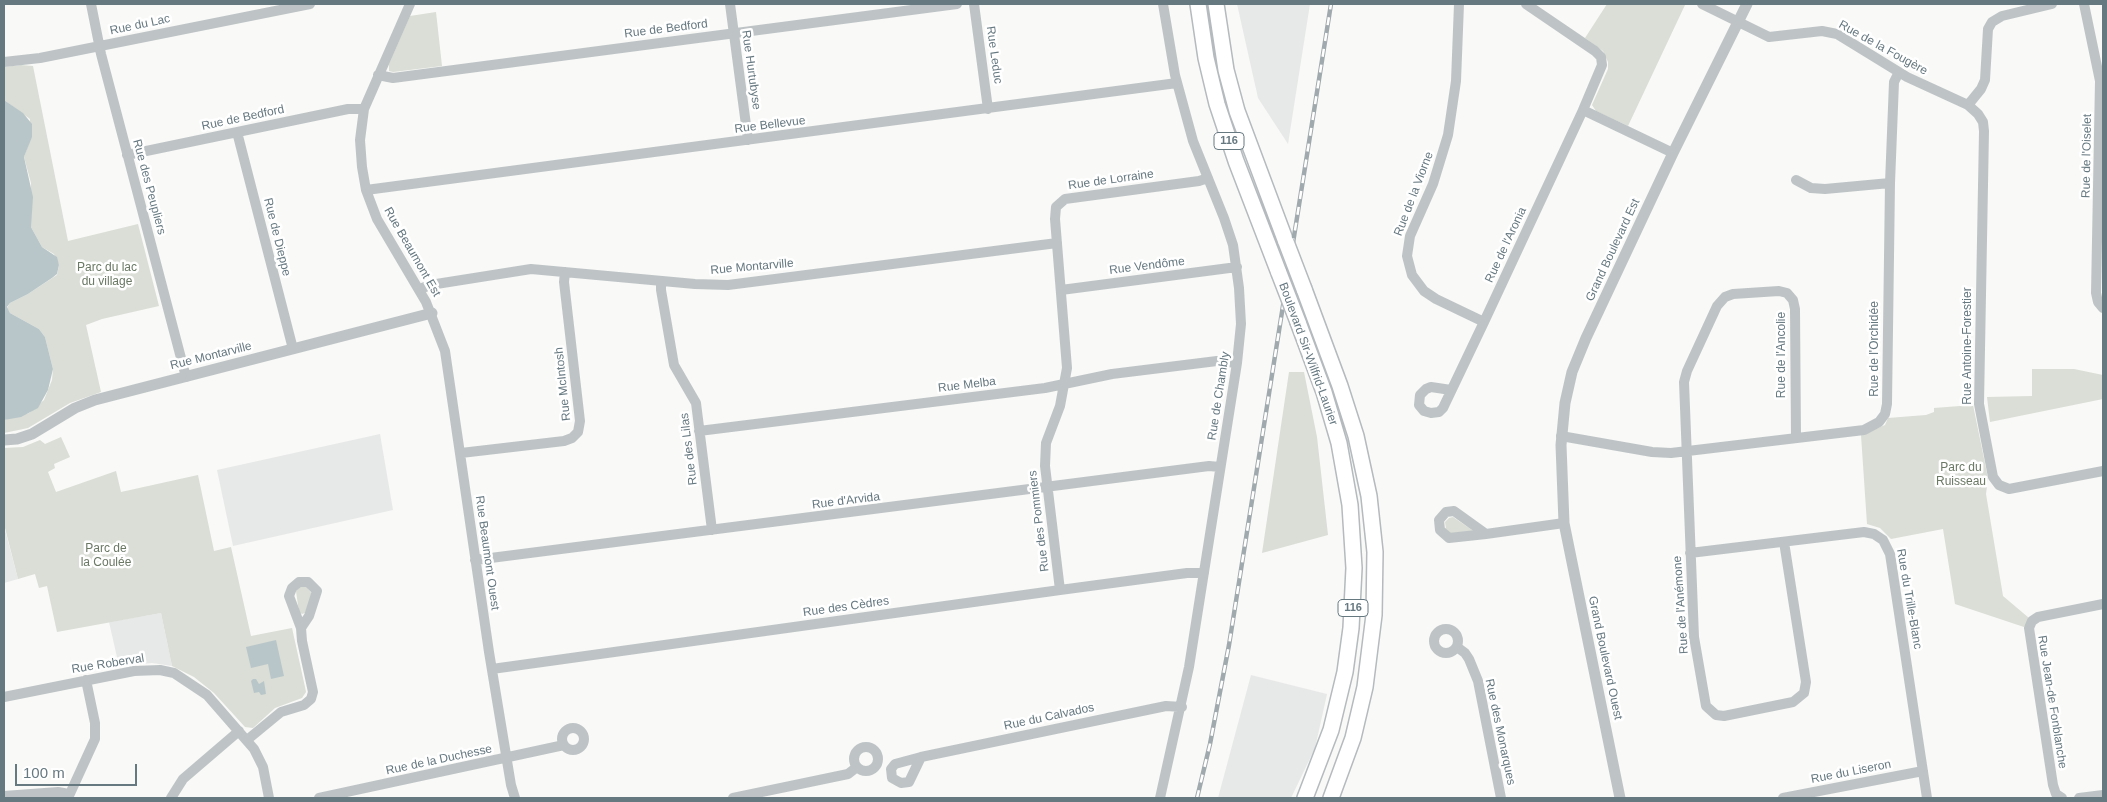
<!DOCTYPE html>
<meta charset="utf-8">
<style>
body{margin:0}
#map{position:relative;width:2107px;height:802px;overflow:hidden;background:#f9f9f7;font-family:Helvetica,sans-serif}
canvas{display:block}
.frame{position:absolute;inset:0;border:5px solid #667880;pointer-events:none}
.scale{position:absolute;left:15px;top:764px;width:122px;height:22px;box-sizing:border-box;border:2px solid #667880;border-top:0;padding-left:6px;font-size:15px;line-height:18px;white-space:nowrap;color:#667880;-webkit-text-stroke:4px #fff;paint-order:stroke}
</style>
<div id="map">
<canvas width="2107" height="802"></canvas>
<div class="frame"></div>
<div class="scale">100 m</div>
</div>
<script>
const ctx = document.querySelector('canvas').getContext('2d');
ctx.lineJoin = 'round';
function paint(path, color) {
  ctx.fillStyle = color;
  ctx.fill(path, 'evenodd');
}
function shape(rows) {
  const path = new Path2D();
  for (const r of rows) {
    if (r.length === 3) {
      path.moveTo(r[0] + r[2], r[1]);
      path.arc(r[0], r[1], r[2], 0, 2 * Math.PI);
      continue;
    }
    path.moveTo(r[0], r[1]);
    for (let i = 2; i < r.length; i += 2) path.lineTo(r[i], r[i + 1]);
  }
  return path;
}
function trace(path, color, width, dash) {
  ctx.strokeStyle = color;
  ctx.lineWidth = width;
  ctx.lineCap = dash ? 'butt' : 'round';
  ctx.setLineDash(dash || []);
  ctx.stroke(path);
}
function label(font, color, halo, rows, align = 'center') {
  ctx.font = font + ' Helvetica,sans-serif';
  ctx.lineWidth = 5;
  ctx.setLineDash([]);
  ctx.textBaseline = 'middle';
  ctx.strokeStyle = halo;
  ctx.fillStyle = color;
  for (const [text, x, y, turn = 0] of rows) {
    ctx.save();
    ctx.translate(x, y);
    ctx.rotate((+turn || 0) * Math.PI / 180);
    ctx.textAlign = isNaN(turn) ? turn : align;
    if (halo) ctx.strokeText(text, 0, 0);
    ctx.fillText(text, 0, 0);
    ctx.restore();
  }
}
const built = shape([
 [1237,4,1310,4,1288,144,1258,98],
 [380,434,393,510,233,546,217,470],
 [4,526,18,579,4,583],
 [161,613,172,666,152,663,119,666,109,622],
 [1251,675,1327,694,1315,748,1291,798,1218,798]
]);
const green = shape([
 [1607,4,1685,5,1628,126,1596,111,1592,105,1608,69,1608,62,1603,51,1585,38],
 [436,12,442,66,393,72,389,71,389,64,410,16],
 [21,65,33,66,68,241,138,224,159,306,102,319,86,325,101,392,70,403,28,428,4,433,4,420,29,413,44,400,52,380,53,369,45,337,39,329,10,313,7,308,10,303,28,294,57,275,59,265,54,254,42,247,31,227,31,183,24,157,29,143,30,119,4,100,4,67],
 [2032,369,2074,369,2103,375,2103,399,1990,422,1987,397,2032,396],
 [1289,372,1304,372,1317,437,1328,535,1262,553],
 [1973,405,1988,478,1986,494,2003,596,2029,618,2024,627,1955,604,1943,529,1891,539,1880,528,1867,524,1861,435,1885,425,1888,418,1926,415,1934,412,1934,408],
 [61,437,70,457,54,464,55,468,48,472,56,492,116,471,121,492,198,475,214,551,231,547,251,636,292,628,305,687,306,692,302,698,275,708,253,728,245,727,214,693,194,677,172,666,161,613,57,632,47,586,39,588,35,574,18,579,4,524,4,448,23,447,40,440,45,444],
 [1453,517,1472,530,1472,532,1451,534,1446,529,1445,522,1449,518],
 [306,586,312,594,305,613,302,614,299,612,296,591,300,587]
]);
const water = shape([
 [4,100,23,113,32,124,32,137,24,157,33,197,31,227,42,247,57,257,59,265,57,274,52,278,28,294,10,303,7,307,10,313,39,329,45,337,53,369,48,390,38,408,21,417,4,420],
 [276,640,284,676,271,679,268,664,251,668,246,647],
 [253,679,256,679,259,684,264,681,266,694,261,695,259,692,254,693,251,681]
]);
const minor = shape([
 [91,4,101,54,186,377],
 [410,4,364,109,360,140,362,167,366,190,377,219,426,302,445,351,489,652,511,785,515,798],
 [730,4,748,140],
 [974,4,988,109],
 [1459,4,1456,81,1448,135,1433,184,1410,236,1407,256,1412,275,1424,291,1436,299,1484,322],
 [1702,4,1769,37,1822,31,1837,34,1907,77,1968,105,1978,114,1983,122,1984,131,1979,404,1993,477,1999,485,2009,489,2103,471],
 [2084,4,2100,81,2096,293,2098,302,2103,308],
 [4,62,40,58,310,4],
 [378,75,393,78,957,4],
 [1968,105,1981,89,1985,80,1988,29,1992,22,2002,16,2052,4],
 [1583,110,1673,153],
 [237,132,293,349],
 [127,155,348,109,364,109],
 [1796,180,1811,188,1825,189,1890,183],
 [366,190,1177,83],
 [661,281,661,290,674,365,696,403,712,530],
 [420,289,430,285,531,269,695,284,728,285,1057,243],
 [1061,290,1237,267],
 [1451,390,1431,387,1426,389,1420,395,1419,405,1424,411,1431,413,1439,412,1443,408,1484,322,1583,110,1602,65,1601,57,1595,51,1526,4],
 [699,431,1045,388,1112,374,1217,361,1237,363],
 [1561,436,1652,452,1671,453,1864,430,1879,422,1885,414,1887,404,1890,183,1894,82,1899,72],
 [461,453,564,441,572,438,578,432,580,421,564,282,565,272],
 [1486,534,1454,511,1446,512,1439,520,1440,530,1449,538,1486,534,1564,523],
 [1784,542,1806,682,1804,693,1793,702,1724,716,1716,715,1706,706,1694,637,1684,382,1687,371,1717,306,1725,297,1733,294,1779,291,1787,293,1793,300,1795,309,1796,438],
 [1690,553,1864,532,1874,534,1883,540,1890,554,1927,798],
 [475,560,1209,466,1220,467],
 [299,582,308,582,317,591,309,616,301,628,289,596,292,588,299,582],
 [1060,590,1045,466,1046,443,1060,406,1067,368,1055,219,1056,207,1065,199,1199,181,1208,178],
 [1446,641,12],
 [1457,647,1465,653,1469,659,1478,681,1501,798],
 [492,669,1060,590,1187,573,1204,573],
 [4,697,134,671,160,670,174,673,207,695,254,749,263,767,269,798],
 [573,739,11],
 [247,740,281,712,304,705,311,699,313,692,302,641,301,628],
 [866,759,12],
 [921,757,1166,706,1182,707],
 [921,757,909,782,901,783,892,778,891,769,895,764,921,757],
 [4,796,58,792,69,794],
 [68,798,95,739,95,723,86,680],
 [171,798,183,779,239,731],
 [319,798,564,745],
 [733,798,848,774,857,767],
 [1160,798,1189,667,1237,363,1241,324,1239,288,1233,245,1224,218,1193,141,1175,75,1163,4],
 [1783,798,1923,771],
 [2062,798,2056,794,2053,785,2029,628,2032,621,2038,617,2103,604],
 [2079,798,2103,795]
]);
const tertiary = shape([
 [4,440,17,439,32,434,75,408,95,400,432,313],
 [1620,798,1564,523,1561,445,1565,403,1572,372,1586,338,1673,153,1747,4]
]);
const primary = shape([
 [1198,4,1206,58,1217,104,1236,161,1279,273],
 [1216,4,1226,70,1237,111,1286,242],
 [1304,289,1340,386,1356,436,1369,496,1375,552,1374,615,1365,687,1353,738,1331,798],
 [1298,322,1324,392,1339,443,1350,505,1354,568,1351,628,1345,672,1331,730,1305,798]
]);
const rail = shape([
 [1197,798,1210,744,1229,645,1331,4]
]);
const primaryBridge = shape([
 [1286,242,1304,289],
 [1279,273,1298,322]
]);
const shields = [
 [1229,141,30],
 [1353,608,30]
];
const shieldNames = [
 ["116",1229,141],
 ["116",1353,608]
];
const streetNames = [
 ["Rue du Lac",140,25,-12],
 ["Rue de Bedford",666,29,-7],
 ["Rue de la Fougère",1883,48,29],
 ["Rue Leduc",994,55,82],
 ["Rue Hurtubyse",751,70,82],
 ["Rue de Bedford",243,118,-12],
 ["Rue Bellevue",770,125,-7],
 ["Rue de l'Oiselet",2087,156,-89],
 ["Rue de Lorraine",1111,180,-8],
 ["Rue des Peupliers",149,187,75],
 ["Rue de la Viorne",1414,194,-69],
 ["Rue de Dieppe",277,237,76],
 ["Rue de l'Aronia",1506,245,-65],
 ["Grand Boulevard Est",1613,250,-65],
 ["Rue Beaumont Est",412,252,60],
 ["Rue Vendôme",1147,266,-7],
 ["Rue Montarville",752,267,-5],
 ["Rue Antoine-Forestier",1968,346,-90],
 ["Rue de l'Orchidée",1875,349,-90],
 ["Boulevard Sir-Wilfrid-Laurier",1308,354,70],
 ["Rue de l'Ancolie",1782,355,-90],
 ["Rue Montarville",211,356,-14],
 ["Rue McIntosh",563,384,-96],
 ["Rue Melba",967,385,-7],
 ["Rue de Chambly",1219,396,-81],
 ["Rue des Lilas",689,449,-97],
 ["Rue d'Arvida",846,501,-7],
 ["Rue des Pommiers",1039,521,-97],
 ["Rue Beaumont Ouest",487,553,82],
 ["Rue du Trille-Blanc",1909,599,80],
 ["Rue de l'Anémone",1681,605,-94],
 ["Rue des Cèdres",846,607,-8],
 ["Grand Boulevard Ouest",1605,658,78],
 ["Rue Roberval",108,664,-9],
 ["Rue Jean-de Fonblanche",2052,702,81],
 ["Rue du Calvados",1049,717,-12],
 ["Rue des Monarques",1500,732,78],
 ["Rue de la Duchesse",439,760,-12],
 ["Rue du Liseron",1851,772,-11]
];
const parkNames = [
 ["Parc du lac",107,268],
 ["du village",107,282],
 ["Parc du",1961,468],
 ["Ruisseau",1961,482],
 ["Parc de",106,549],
 ["la Coulée",106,563]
];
paint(built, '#e7e9e8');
paint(green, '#daded6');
paint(water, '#b9c6c9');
trace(primary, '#b4babd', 18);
trace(minor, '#bec4c6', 10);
trace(tertiary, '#bec4c6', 11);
trace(primary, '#fff', 15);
trace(rail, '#a0a9ad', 4.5);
trace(rail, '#fff', 2.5, [8]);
trace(primaryBridge, '#b4babd', 18, []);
trace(primaryBridge, '#fff', 15);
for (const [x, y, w] of shields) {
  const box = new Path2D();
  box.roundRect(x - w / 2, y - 8.5, w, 17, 4);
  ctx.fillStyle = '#fff';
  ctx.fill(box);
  trace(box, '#667880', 1);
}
label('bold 11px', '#667880', null, shieldNames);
label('12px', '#667880', '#fff', streetNames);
label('12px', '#6a7864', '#fff', parkNames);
</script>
